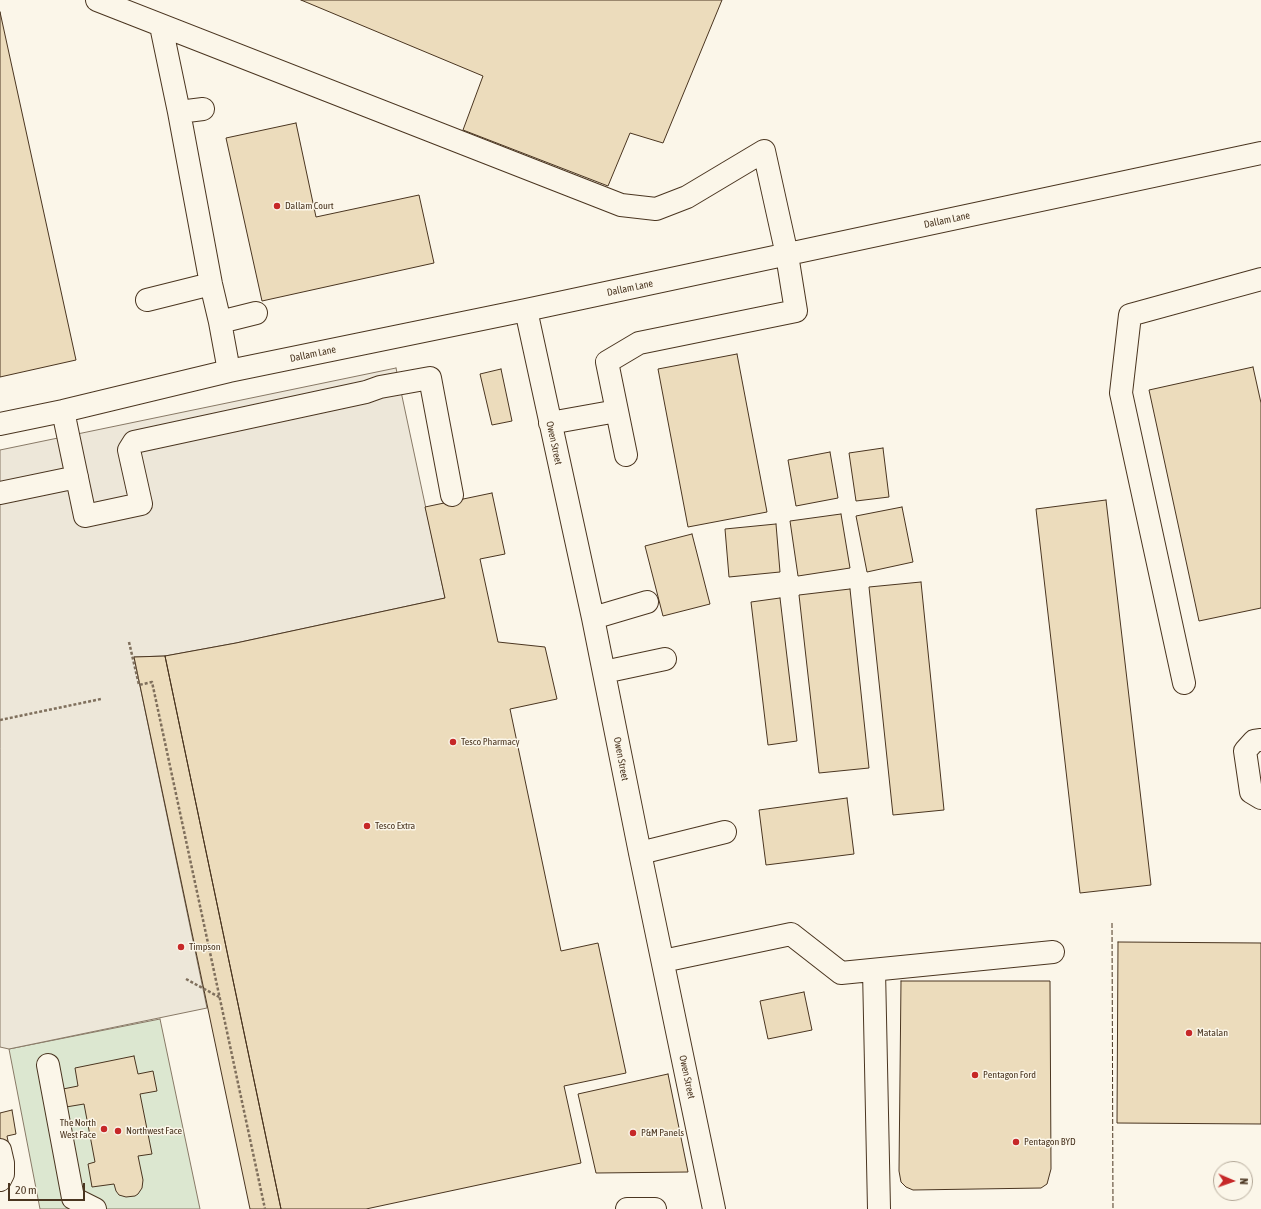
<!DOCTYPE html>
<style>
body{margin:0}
#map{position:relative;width:1261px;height:1209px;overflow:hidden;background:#fbf6e9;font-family:"Asap Condensed",sans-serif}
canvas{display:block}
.north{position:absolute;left:1213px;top:1161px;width:40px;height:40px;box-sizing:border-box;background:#fbf6e9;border:1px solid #b4a999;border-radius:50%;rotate:92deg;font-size:11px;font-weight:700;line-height:16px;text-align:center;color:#4a3520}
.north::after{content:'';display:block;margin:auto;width:14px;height:18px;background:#c62828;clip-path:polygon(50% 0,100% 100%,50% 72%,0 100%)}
.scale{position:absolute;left:8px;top:1183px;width:77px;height:18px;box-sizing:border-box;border:2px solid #4a3520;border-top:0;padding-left:5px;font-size:12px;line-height:14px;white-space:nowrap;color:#4a3520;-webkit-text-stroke:3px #fbf6e9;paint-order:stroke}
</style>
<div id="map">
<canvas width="1261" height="1209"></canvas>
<div class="north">N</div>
<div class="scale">20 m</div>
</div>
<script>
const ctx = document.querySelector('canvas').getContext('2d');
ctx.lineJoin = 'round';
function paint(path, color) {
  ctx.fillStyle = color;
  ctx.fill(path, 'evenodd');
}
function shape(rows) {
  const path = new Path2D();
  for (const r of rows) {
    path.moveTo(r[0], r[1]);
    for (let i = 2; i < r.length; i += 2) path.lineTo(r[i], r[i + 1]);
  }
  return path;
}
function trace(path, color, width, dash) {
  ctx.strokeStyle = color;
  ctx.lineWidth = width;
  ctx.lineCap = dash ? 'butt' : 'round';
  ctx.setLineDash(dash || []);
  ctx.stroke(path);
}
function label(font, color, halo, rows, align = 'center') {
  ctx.font = font + ' "Asap Condensed",sans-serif';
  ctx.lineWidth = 3;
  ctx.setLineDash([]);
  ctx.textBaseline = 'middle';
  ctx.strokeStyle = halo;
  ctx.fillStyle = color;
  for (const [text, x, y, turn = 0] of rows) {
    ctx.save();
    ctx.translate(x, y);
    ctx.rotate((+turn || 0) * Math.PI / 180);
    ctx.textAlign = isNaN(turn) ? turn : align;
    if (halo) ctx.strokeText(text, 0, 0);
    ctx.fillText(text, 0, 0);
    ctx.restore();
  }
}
const green = shape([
 [160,1019,200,1209,40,1209,9,1049,160,1019]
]);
const parking = shape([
 [396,368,445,598,236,643,165,656,134,657,207,1008,9,1049,0,1047,0,450,396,368]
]);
const building = shape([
 [301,0,722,0,663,143,630,133,608,186,463,130,483,76,301,0],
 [0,12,76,360,0,377,0,12],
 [296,123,316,217,419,195,434,263,262,301,226,138,296,123],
 [737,354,767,512,688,527,658,369,737,354],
 [1253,367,1261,403,1261,608,1199,621,1149,390,1253,367],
 [501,369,512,421,492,425,480,374,501,369],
 [883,448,889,497,856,501,849,453,883,448],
 [830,452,838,498,796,506,788,460,830,452],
 [492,493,505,554,480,559,498,642,545,647,557,699,510,709,561,951,598,943,626,1073,564,1086,581,1163,366,1209,281,1209,165,656,236,643,445,598,425,507,492,493],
 [1106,500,1151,885,1080,893,1036,509,1106,500],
 [902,507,913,562,867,572,856,516,902,507],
 [841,514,850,568,798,576,790,521,841,514],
 [776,524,780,572,729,577,725,529,776,524],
 [692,534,710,604,663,616,645,546,692,534],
 [921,582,944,810,893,815,869,587,921,582],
 [850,589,869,768,819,773,799,595,850,589],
 [780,598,797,741,768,745,751,602,780,598],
 [165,656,281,1209,250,1209,134,657,165,656],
 [847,798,854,854,766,865,759,810,847,798],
 [1118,942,1261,943,1261,1124,1117,1123,1118,942],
 [901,981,1050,981,1051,1169,1047,1184,1041,1188,913,1190,906,1187,901,1182,899,1171,901,981],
 [804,992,812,1030,768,1039,760,1001,804,992],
 [134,1056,138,1074,153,1071,157,1091,140,1094,152,1154,138,1156,143,1180,142,1188,138,1194,135,1196,126,1197,119,1195,116,1191,114,1184,92,1187,88,1164,95,1162,84,1104,66,1107,63,1089,78,1086,75,1068,134,1056],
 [668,1074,688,1172,596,1173,578,1094,668,1074],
 [12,1110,16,1134,7,1136,10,1151,0,1153,0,1113,12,1110]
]);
const path = shape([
 [129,642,139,685,152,682,265,1209],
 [0,720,101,699],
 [186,979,219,997]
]);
const minor = shape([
 [97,0,621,205,656,209,687,197,764,151,787,255,796,311,639,343,607,362,626,455],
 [161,26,179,112,211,284,220,322,229,371],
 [179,112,203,109],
 [147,300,211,284],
 [526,310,593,618,640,853,714,1209],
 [220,322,256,313],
 [63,411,85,516,141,504,129,450,134,442,366,392,380,387,430,378,452,495],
 [550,423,617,411],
 [0,424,63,411,229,371,526,310,1261,153],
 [0,493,77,477],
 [593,618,647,602],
 [604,672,665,659],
 [1184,683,1121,393,1130,315,1261,279],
 [1261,740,1254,741,1245,751,1251,792,1261,798],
 [640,853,725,832],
 [663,961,791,934,841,973,1053,952],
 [874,970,879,1209],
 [48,1065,73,1198,95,1209],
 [0,1150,3,1163,3,1174,0,1180],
 [627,1209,655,1209]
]);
const fence = shape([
 [1112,923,1113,1209]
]);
const markers = [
 [277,206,4,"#c62828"],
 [453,742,4,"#c62828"],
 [367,826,4,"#c62828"],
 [181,947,4,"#c62828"],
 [1189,1033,4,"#c62828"],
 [975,1075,4,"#c62828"],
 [104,1129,4,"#c62828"],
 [118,1131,4,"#c62828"],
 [633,1133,4,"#c62828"],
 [1016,1142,4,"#c62828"]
];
const poiNames = [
 ["Dallam Court",285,206],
 ["Tesco Pharmacy",461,742],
 ["Tesco Extra",375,826],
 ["Timpson",189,947],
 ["Matalan",1197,1033],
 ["Pentagon Ford",983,1075],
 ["The North",96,1123,"right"],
 ["West Face",96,1135,"right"],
 ["Northwest Face",126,1131],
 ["P&M Panels",641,1133],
 ["Pentagon BYD",1024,1142]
];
const streetNames = [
 ["Dallam Lane",947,220,-12],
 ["Dallam Lane",630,288,-12],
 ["Dallam Lane",313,354,-12],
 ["Owen Street",554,443,78],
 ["Owen Street",621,759,79],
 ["Owen Street",687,1077,78]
];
paint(green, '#dce7d0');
trace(green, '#887966', 1);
paint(parking, '#ede7d9');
trace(parking, '#887966', 1);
paint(building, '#ecdcbc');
trace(building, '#4a3520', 1);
trace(minor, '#4a3520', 24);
trace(path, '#7f6f5c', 2.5, [3, 2]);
trace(minor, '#fbf6e9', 22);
trace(fence, '#4a3520', 1, [5, 2]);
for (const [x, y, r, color] of markers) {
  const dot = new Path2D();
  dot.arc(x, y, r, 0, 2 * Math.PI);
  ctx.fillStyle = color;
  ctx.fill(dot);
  trace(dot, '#fbf6e9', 1.5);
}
label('10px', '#4a3520', '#fbf6e9', poiNames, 'left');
label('10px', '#4a3520', '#fbf6e9', streetNames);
</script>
